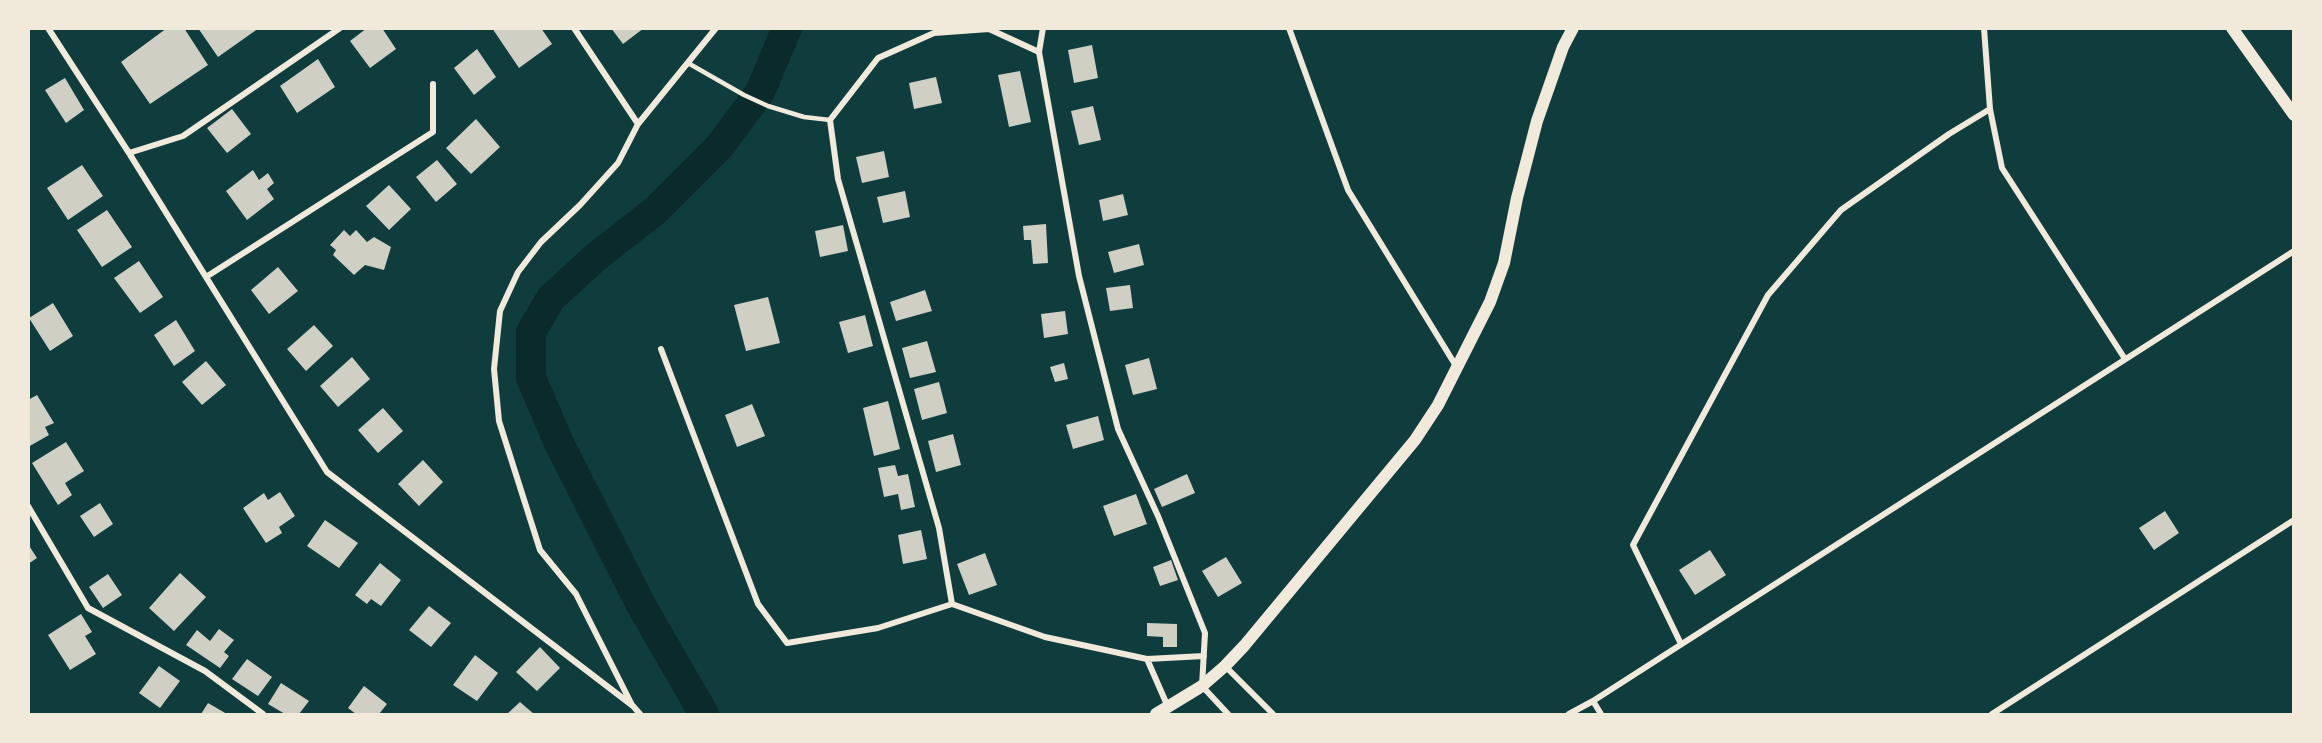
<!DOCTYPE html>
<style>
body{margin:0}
#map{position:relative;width:2322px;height:743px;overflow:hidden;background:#0f3d3e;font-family:"PT Sans",sans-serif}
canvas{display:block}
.frame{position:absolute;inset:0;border:30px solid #f1e9da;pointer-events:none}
</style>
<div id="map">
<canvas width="2322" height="743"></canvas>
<div class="frame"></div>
</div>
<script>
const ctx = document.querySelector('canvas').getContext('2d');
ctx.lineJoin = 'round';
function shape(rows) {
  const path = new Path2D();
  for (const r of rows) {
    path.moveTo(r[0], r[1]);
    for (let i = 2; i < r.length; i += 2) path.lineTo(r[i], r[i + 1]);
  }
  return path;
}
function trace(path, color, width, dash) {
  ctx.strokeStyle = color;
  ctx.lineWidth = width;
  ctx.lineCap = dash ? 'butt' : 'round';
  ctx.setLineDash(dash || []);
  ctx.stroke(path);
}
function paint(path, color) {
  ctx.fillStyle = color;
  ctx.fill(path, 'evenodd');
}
const river = shape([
 [704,714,641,605,559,443,531,378,531,332,551,298,596,257,656,210,719,147,760,92,787,28]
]);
const building = shape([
 [167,28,184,28,208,65,150,104,121,62],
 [198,28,259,28,218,57],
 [367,28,382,28,396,49,370,68,350,41],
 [492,28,541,28,552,44,519,68],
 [611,28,644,28,623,44],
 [1092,45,1098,78,1074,83,1068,50],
 [477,49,496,77,474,95,454,68],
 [318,59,335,87,297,113,280,86],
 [1020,71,1031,122,1009,127,998,75],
 [936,77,942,103,914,109,909,83],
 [65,78,84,110,66,123,45,90],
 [1093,106,1101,140,1079,145,1071,111],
 [232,109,251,134,227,153,207,128],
 [476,119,500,147,471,174,446,148],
 [884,151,889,177,862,183,856,157],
 [437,160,457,184,436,202,416,177],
 [82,165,103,196,68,220,47,188],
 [253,170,259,180,268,173,274,183,267,189,274,199,247,220,226,191],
 [389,185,411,209,389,230,366,206],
 [905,191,910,217,883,223,877,197],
 [1123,194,1128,215,1103,221,1099,200],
 [107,210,132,247,102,267,77,230],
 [1046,224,1048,263,1033,264,1031,240,1024,240,1023,226],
 [843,225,848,251,820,257,815,231],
 [344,230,350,236,356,230,367,242,374,237,391,247,384,270,365,265,354,275,333,255,336,250,330,245],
 [1139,244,1144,265,1114,273,1108,252],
 [139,261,163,297,140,313,114,278],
 [278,267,298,291,269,314,251,290],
 [1130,285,1133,308,1110,311,1106,288],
 [925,290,932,311,896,321,890,302],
 [768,297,780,343,746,351,734,305],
 [53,303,73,336,50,351,29,318],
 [1065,311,1068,334,1044,338,1041,314],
 [865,315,873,346,848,353,839,322],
 [176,320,195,351,174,366,154,335],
 [314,325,333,346,306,371,287,349],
 [927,341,936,372,910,378,902,348],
 [352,357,370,379,338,407,320,386],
 [1149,358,1157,389,1133,395,1125,365],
 [206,361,226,385,202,405,182,382],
 [1064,363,1068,379,1055,382,1050,367],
 [939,382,947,413,922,420,914,389],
 [37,395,54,423,45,427,49,435,28,447,28,400],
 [888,401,900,449,874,456,863,408],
 [752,404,765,436,737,447,725,415],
 [383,408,403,431,378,453,358,430],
 [1098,416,1104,440,1073,449,1066,425],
 [953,434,961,465,936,472,928,441],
 [66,442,84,471,65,483,72,495,58,505,32,463],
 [423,460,443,482,419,506,398,484],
 [895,465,898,476,908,474,915,507,901,510,898,494,884,497,878,468],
 [1187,474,1195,493,1162,507,1154,489],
 [280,492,295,516,279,527,282,533,266,543,243,508,264,493,268,500],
 [1136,494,1147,524,1114,536,1103,506],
 [100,503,113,524,94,537,80,516],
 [2165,511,2179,533,2154,550,2139,528],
 [325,520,358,543,339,568,307,546],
 [921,530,927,559,903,564,898,535],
 [28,544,37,558,28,564],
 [1710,550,1726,575,1695,595,1679,570],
 [985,553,997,585,969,595,957,564],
 [1226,557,1242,583,1218,597,1202,571],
 [1171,560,1178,580,1160,586,1153,567],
 [380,563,401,580,381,606,371,599,367,604,355,595],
 [180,573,206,597,174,631,149,608],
 [108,574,122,595,103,608,89,587],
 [429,606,451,623,431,647,409,630],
 [81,614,92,632,85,636,96,654,70,670,48,635],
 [1147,623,1177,624,1177,647,1163,647,1163,637,1147,636],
 [219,629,234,640,224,652,229,656,220,668,186,645,197,630,210,641],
 [540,647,560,668,537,691,516,672],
 [475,655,498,673,477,701,453,685],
 [247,659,272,677,258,696,232,679],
 [159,666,180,681,160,708,139,693],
 [281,683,309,701,299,714,285,714,268,704],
 [364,686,387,704,379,714,356,714,348,708],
 [520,702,534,714,507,714],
 [208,703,227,714,201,714]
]);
const service = shape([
 [688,63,744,95,768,106,804,117,830,120]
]);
const minor = shape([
 [48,28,129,153,327,472,633,706,640,714],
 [574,28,638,124],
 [1043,28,1039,52,1079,276,1118,429,1158,516,1205,633,1202,686,1228,714],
 [1289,28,1348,190,1456,366],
 [1984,28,1990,109,2002,168,2125,359],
 [129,153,183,136,340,28],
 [206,277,433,132,433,84],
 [661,349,758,604,787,643,878,628,952,604,1045,637,1147,659,1168,707],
 [28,506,88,608,205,671,263,714],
 [952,604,939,528,838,179,830,120,878,58,934,33,989,29,1039,52],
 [1681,644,1633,545,1768,295,1841,210,1949,134,1990,109],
 [1147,659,1204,656],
 [1225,666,1273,714],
 [1593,701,1601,714],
 [632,705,576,594,540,550,499,421,494,369,500,311,518,272,541,242,580,205,618,163,638,124,716,28],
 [1569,714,1593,701,2294,251],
 [1992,714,2294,520]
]);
const secondary = shape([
 [2232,28,2294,115],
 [1156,714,1202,686,1225,666,1244,646,1415,440,1438,405,1490,302,1504,263,1517,198,1537,121,1563,47,1573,28]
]);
trace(river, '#0a2a2b', 30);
paint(building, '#cfcfc3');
trace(service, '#f1e9da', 4.5);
trace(minor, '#f1e9da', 6);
trace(secondary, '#f1e9da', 12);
</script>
